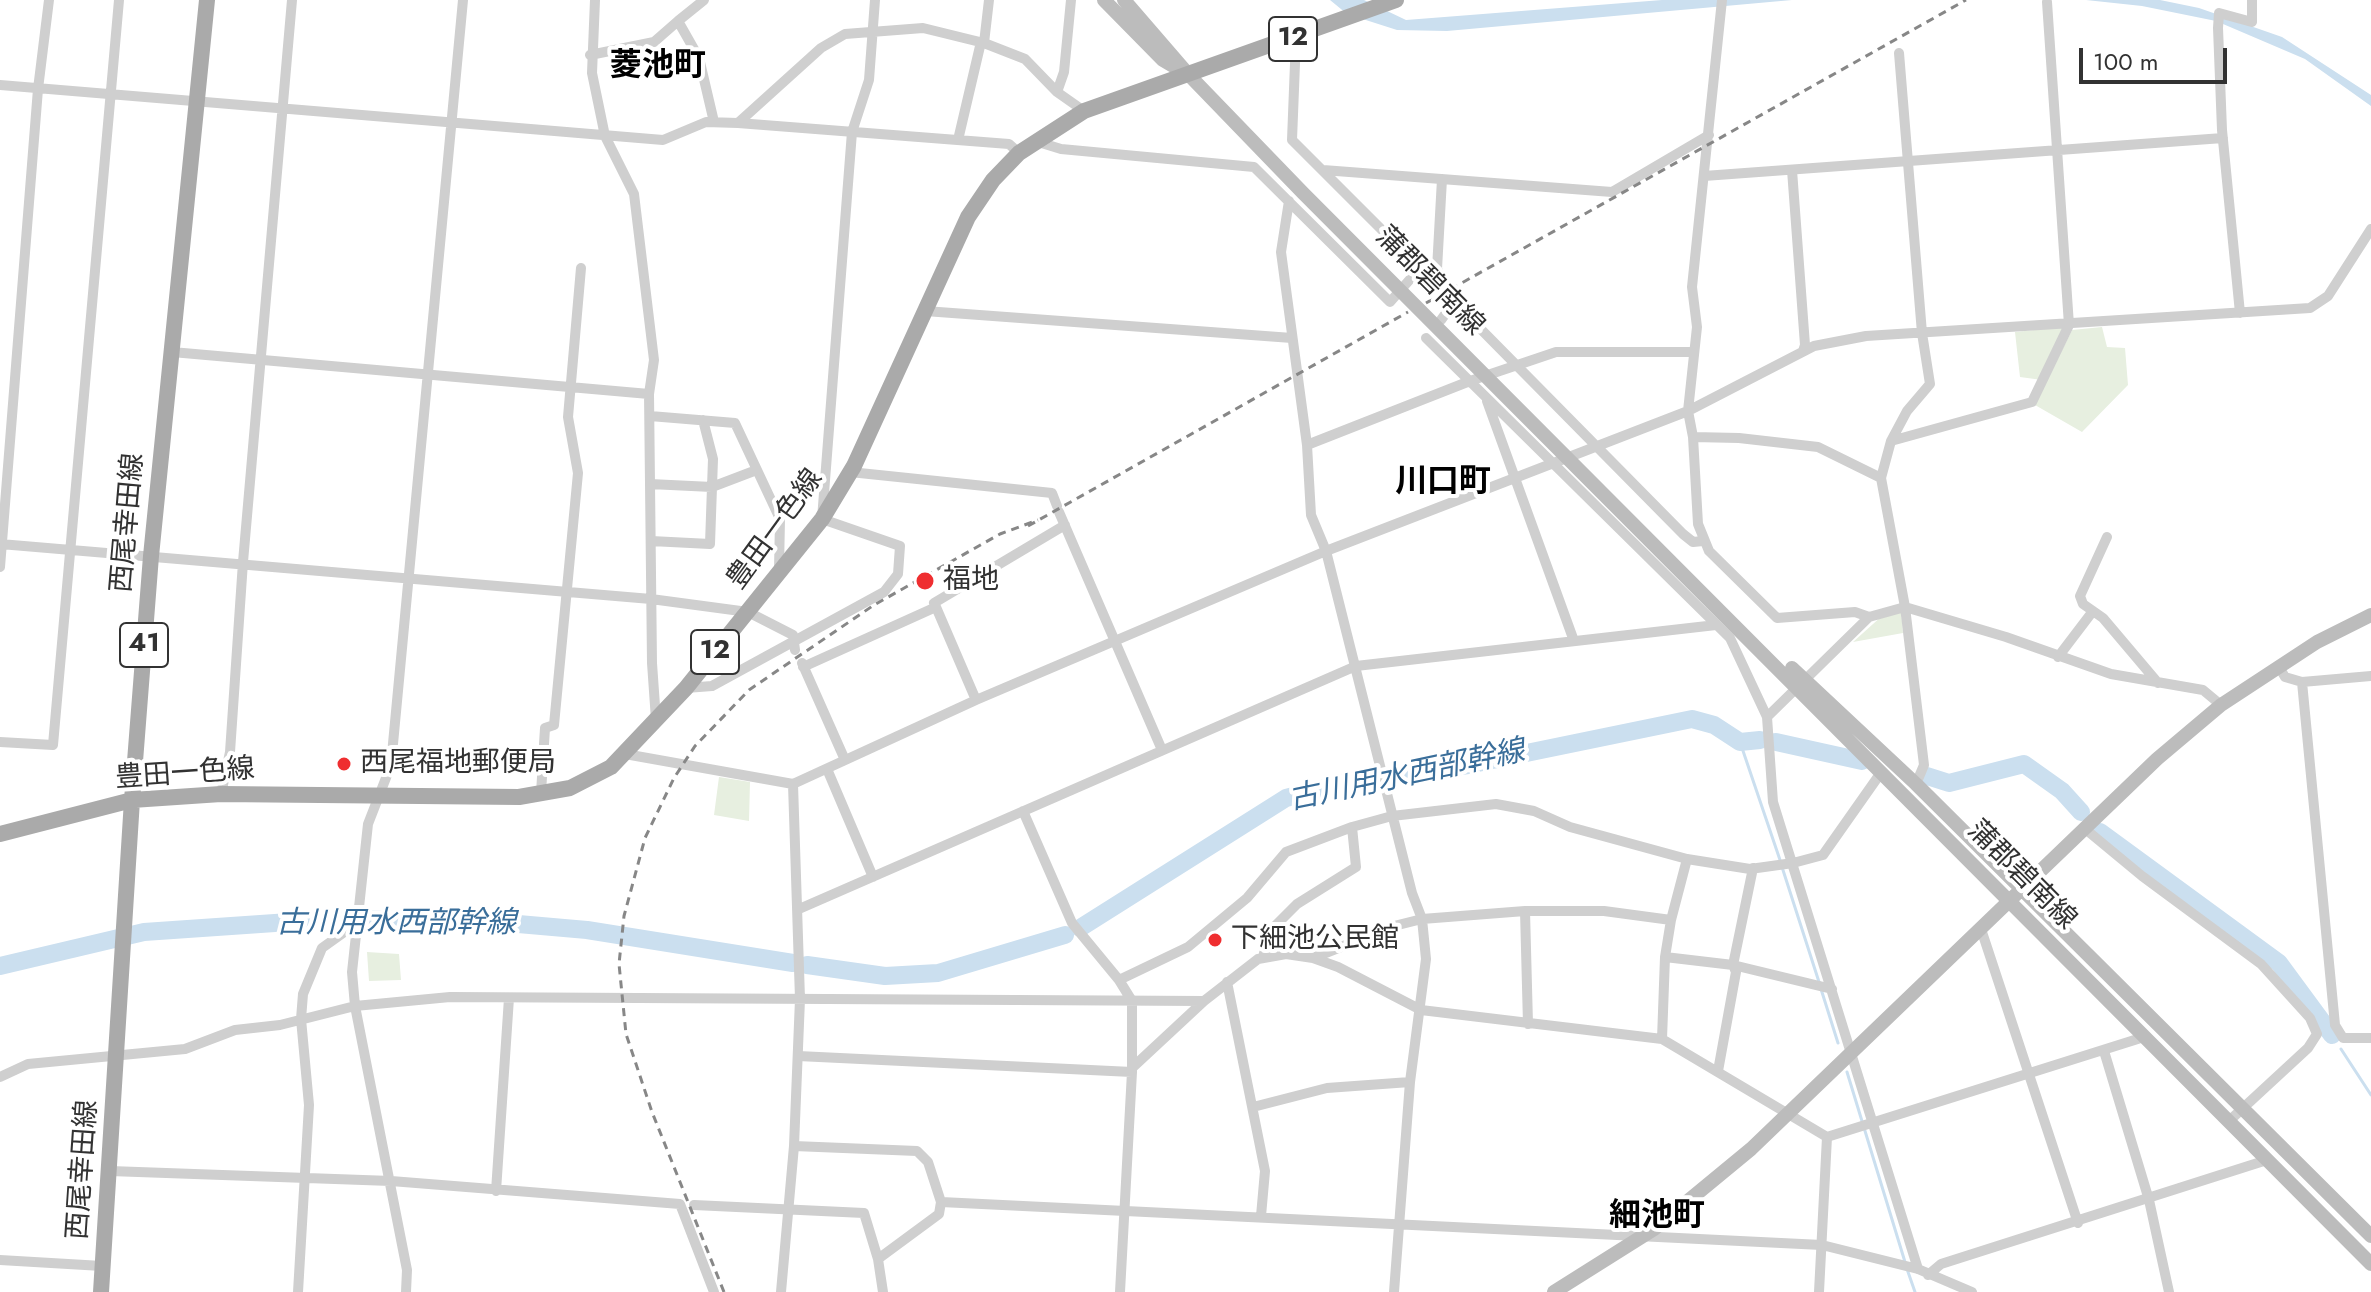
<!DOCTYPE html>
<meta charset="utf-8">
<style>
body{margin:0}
#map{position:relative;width:2371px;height:1292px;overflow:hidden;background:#fff;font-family:Jost,sans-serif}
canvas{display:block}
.scale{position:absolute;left:2079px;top:48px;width:148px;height:36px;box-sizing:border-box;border:4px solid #323232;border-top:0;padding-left:10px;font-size:24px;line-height:28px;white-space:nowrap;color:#323232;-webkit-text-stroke:6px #fff;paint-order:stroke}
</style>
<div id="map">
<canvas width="2371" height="1292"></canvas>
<div class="scale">100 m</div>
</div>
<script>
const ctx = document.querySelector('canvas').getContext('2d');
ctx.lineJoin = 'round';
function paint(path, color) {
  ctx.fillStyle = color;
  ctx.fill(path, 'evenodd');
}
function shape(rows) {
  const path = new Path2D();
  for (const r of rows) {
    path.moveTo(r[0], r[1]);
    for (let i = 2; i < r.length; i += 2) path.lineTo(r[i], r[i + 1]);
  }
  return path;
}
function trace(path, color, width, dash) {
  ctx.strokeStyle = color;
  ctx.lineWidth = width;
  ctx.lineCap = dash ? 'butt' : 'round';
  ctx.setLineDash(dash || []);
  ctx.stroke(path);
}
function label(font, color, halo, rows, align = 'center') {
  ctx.font = font + ' Jost,"Noto Sans JP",sans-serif';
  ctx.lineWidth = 8;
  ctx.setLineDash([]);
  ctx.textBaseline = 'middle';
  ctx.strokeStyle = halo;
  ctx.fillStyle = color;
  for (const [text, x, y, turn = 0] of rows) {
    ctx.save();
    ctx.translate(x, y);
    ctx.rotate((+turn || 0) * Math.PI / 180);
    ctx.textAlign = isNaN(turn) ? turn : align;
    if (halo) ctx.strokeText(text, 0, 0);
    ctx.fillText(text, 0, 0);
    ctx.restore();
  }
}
const green = shape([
 [2064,327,2042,380,2020,377,2015,332],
 [2102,327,2107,347,2125,348,2128,385,2082,432,2035,405,2072,330],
 [1901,611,1903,633,1853,642,1883,615],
 [719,777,750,782,749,821,714,815],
 [367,952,399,954,401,980,369,981]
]);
const water = shape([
 [1330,0,1364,0,1406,20,1662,0,1792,0,1447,31,1397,30,1347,14],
 [2086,0,2160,0,2199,8,2282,37,2371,95,2371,106,2305,59,2216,21,2142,6]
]);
const stream = shape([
 [1740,742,1780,860],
 [1782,867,1819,982],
 [1821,989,1838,1043],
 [2341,1049,2371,1095],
 [1847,1072,1905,1262],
 [1907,1269,1915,1292]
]);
const river = shape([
 [1776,742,1862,761],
 [1927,776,1949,783,2024,764,2062,791,2081,812],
 [2100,832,2279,963,2332,1035],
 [1080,928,1286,798,1342,783,1468,765,1692,719,1714,725,1740,742,1760,740],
 [807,965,885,976,938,973,1065,935],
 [0,966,144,932,333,919,484,921,587,930,793,963]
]);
const street = shape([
 [595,0,592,73,605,136,634,194,654,360,649,394,652,663,656,720],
 [704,0,678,21,699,58,714,122],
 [1722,0,1692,287,1697,327,1688,411,1693,437,1698,524,1709,551,1777,618,1855,612,1869,617,1905,607,2006,637,2111,674,2203,690,2221,705],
 [1296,38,1292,140,1438,286,1444,282,1437,269,1442,179],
 [984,43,989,0],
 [1899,53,1922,333,1930,384,1907,411,1891,441,1881,478,1905,607,1924,765,1916,784],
 [590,55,654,42,678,21],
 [0,85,663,140,706,122,738,123,1009,144,1019,153],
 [1057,92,1064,72,1071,0],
 [738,123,821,48,845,34,923,28,984,43,1025,59,1057,92,1084,111],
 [958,140,981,42],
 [1035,141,1061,149,1254,167,1390,302,1420,268],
 [1323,170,1612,192,1709,135],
 [1792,170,1805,345,1803,351],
 [1704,176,2223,138],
 [1289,201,1281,252,1307,445,1311,515,1326,551,1412,893,1422,919,1426,959,1410,1082,1394,1292],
 [925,311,1292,338],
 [2240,313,2222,130,2218,28,2219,13,2252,22,2252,0],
 [1441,320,1454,302,1683,534,1693,542,1703,541],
 [1426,338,1730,638,1767,717,1773,802,1918,1269],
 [172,352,649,394],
 [1487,401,1574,641],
 [650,416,735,423,780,519,779,569],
 [1693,437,1739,438,1818,447,1881,478],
 [1891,441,2032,402,2069,325,2047,2],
 [1307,445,1470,381,1556,352,1694,352],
 [850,472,1052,493,1057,506],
 [650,484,712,487,713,459,703,420],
 [1059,512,1162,750],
 [2107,537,2080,596,2083,604,2103,618,2158,683],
 [651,541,710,544,712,487,754,471],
 [0,544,651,599,748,612,793,635,795,650],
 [0,567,38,89,49,0],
 [936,607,976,700],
 [2058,657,2093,611],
 [802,663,845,760],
 [803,667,936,607,934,603,1065,525],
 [2279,667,2285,677,2302,682,2371,676],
 [2302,682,2335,1025,2343,1038,2371,1038],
 [686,688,712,686,884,592,898,574,900,546,822,519,852,132,869,80,875,0],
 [1767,717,1869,617],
 [0,742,53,745,119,0],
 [625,754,793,784,976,700,1326,551,1688,411,1814,346,1866,336,2310,308,2328,296,2371,229],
 [827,769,873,877],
 [541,793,545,728,554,725,578,473,568,417,581,268],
 [221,794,230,752,243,562,292,0],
 [1023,811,1072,923,1119,980,1132,1001,1132,1072,1120,1292],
 [2084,828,2142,876,2261,964,2310,1018,2317,1034,2308,1048,2229,1121],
 [799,909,1356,666,1716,625],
 [1525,911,1528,1024],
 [1981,929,2078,1223],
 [1263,957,1270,931,1297,904,1356,867,1352,827,1392,816,1496,804,1534,811,1570,827,1687,859,1750,869,1793,863,1823,855,1880,774],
 [1665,957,1733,965,1832,989],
 [1313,958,1394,926,1422,919,1525,911,1604,911,1671,920],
 [1119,980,1188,947,1247,898,1286,852,1352,827],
 [1227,982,1265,1171,1261,1216],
 [1662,1039,1665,957,1671,920,1687,859],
 [2104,1051,2149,1200,2169,1292],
 [798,1056,1132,1072],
 [1132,1068,1204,1001],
 [1718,1071,1736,972,1733,965,1753,868],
 [0,1077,28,1064,185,1049,235,1030,280,1025,355,1006,450,997,1204,1001,1258,959,1286,954,1313,958,1338,967,1421,1010,1662,1039,1827,1137,2144,1037],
 [1253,1107,1327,1088,1410,1082],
 [794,1146,917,1151,928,1162,941,1202,939,1214,878,1259],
 [110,1171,391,1181,680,1204,714,1292],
 [496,1191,509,998],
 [941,1202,1822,1245,1918,1269,1972,1292],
 [694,1205,864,1213,878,1259,883,1292],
 [0,1260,102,1266],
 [1928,1275,1941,1264,2267,1160],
 [298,1292,309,1105,301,1019,303,994,322,948,357,923],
 [406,1292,407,1270,355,1006,352,972,368,824,391,765,463,0],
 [781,1292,794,1146,800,999,793,784],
 [1819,1292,1827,1137]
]);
const secondary = shape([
 [1104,0,1163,60,1180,70],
 [1124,0,1188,74,1303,193,2371,1264],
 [1792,668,1916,784,2371,1236],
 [1554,1292,1654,1229,1751,1149,2157,759,2221,705,2317,642,2371,615]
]);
const primary = shape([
 [0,834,132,800,221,794,519,797,570,788,611,767,686,688,822,519,854,466,968,217,993,180,1019,153,1084,111,1396,0],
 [101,1292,132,800,151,556,207,0]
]);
const rail = shape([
 [1426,303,1966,0],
 [1028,526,1408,312],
 [724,1292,652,1112,626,1034,619,964,624,916,645,838,674,778,695,746,749,690,874,605,1000,534,1038,520]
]);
const markers = [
 [925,581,10,"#ef2e30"],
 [344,764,8,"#ef2e30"],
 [1215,940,8,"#ef2e30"]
];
const shields = [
 [1293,39,48],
 [144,645,48],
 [715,652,48]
];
const shieldNames = [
 ["12",1293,39],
 ["41",144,645],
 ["12",715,652]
];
const streetNames = [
 ["蒲郡碧南線",1429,282,45],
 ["西尾幸田線",129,523,-85],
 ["豊田一色線",776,530,-54],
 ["豊田一色線",185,775,-4],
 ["蒲郡碧南線",2021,876,45],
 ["西尾幸田線",84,1170,-86]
];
const poiNames = [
 ["福地",943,581],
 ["西尾福地郵便局",360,764],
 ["下細池公民館",1231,940]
];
const waterNames = [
 ["古川用水西部幹線",1407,777,-12],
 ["古川用水西部幹線",396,925]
];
const quarterNames = [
 ["菱池町",658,67],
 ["川口町",1443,483],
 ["細池町",1657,1217]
];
paint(green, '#e7efe0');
paint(water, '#cbdfef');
trace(stream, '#cbdfef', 3);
trace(river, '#cbdfef', 18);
trace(street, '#cfcfcf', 10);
trace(secondary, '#bcbcbc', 14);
trace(primary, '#aaa', 16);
trace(rail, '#878787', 3, [8, 6]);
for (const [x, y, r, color] of markers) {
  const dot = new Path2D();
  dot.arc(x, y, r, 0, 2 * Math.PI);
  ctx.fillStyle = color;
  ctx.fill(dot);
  trace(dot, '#fff', 3);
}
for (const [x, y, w] of shields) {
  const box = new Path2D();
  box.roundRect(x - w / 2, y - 22, w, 44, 6);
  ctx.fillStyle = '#fff';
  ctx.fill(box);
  trace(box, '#323232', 2);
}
label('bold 26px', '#323232', null, shieldNames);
label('28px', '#323232', '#fff', streetNames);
label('28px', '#323232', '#fff', poiNames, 'left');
label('italic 30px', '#3a6e9a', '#fff', waterNames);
label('bold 32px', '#000', '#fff', quarterNames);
</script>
